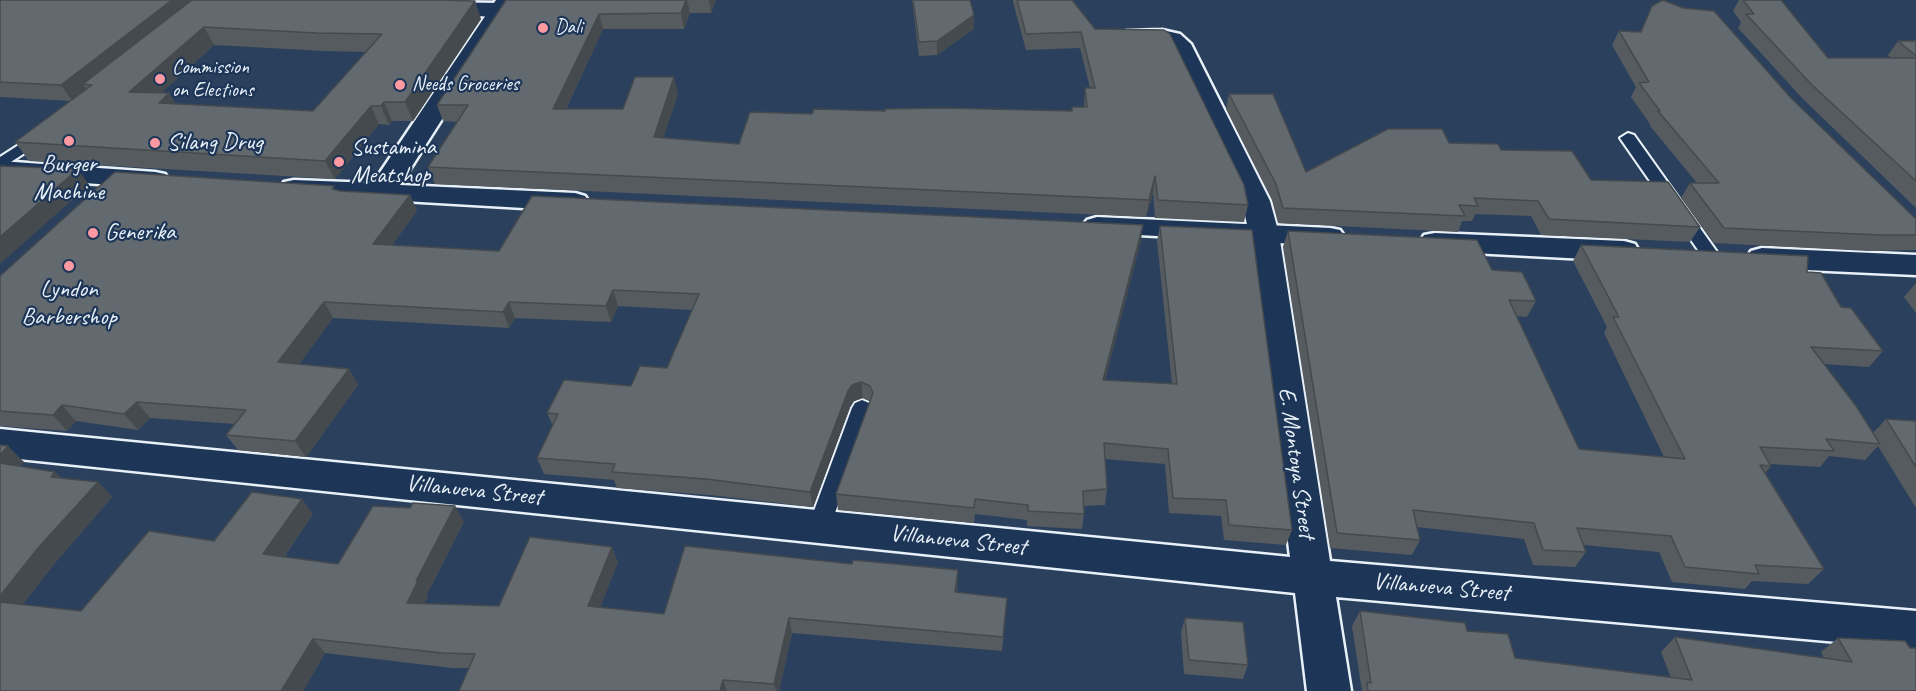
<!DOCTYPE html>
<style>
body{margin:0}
canvas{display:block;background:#2b405c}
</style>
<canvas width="1916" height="691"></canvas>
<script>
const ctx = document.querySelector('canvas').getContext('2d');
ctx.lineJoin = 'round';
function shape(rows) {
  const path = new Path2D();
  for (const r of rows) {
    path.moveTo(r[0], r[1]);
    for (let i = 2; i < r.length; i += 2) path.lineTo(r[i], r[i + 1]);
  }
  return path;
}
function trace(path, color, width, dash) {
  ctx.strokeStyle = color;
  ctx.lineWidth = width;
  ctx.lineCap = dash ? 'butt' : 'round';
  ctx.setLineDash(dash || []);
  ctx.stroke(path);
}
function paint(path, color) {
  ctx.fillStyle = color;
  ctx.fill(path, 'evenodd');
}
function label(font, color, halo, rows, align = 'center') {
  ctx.font = font + ' Caveat,sans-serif';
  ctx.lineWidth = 4.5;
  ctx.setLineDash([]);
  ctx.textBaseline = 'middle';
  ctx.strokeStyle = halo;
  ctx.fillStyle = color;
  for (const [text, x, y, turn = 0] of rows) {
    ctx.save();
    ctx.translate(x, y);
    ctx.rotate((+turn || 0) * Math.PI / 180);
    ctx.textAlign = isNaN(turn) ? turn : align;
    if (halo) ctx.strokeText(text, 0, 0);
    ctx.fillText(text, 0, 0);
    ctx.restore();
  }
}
const service = shape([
 [42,130,48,132,50,135,48,138,0,169,0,157,42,130],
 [1628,133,1634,135,1717,252,1720,256,1717,260,1705,260,1620,138,1628,133],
 [862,400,869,403,872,408,830,527,827,534,819,536,811,534,808,527,852,408,855,403,862,400]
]);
const minor = shape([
 [432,2,500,3,508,5,511,10,508,15,500,17,424,14,421,9,424,4,432,2],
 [1162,30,1180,34,1191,44,1270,201,1279,234,1330,561,1916,611,1916,649,1336,597,1351,691,1307,691,1295,593,0,457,0,429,1290,557,1249,234,1242,201,1169,48,1162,44,1127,45,1119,43,1115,38,1119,33,1127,31,1162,30]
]);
const tertiary = shape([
 [496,0,518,0,400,185,575,193,585,196,589,202,585,208,575,211,284,194,280,188,284,182,294,180,373,183,496,0],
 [0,161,155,172,165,174,169,180,165,186,155,188,0,177,0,161],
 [1097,217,1330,228,1340,230,1345,237,1340,244,1330,246,1087,232,1082,226,1087,220,1097,217],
 [1435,233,1624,241,1635,244,1639,251,1635,258,1624,261,1435,251,1424,249,1420,242,1424,235,1435,233],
 [1762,248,1916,255,1916,275,1762,268,1751,265,1747,258,1751,251,1762,248]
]);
const wall = shape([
 [0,0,494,0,443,0,481,19,413,121,392,121,389,125,379,124,335,179,29,161,15,142,70,101,0,97],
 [214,45,324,51,366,52,313,111,175,104,169,93,161,93],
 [506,0,716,0,711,13,690,13,684,29,603,29,566,109,623,109,678,94,663,138,739,144,812,114,885,111,1071,111,1072,107,1084,107,1085,88,1090,88,1080,48,1026,50,1013,2,1013,0,1072,0,1095,29,1248,205,1244,222,1155,218,1153,193,1146,217,435,184,428,167,458,122,443,121,437,105],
 [912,0,970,0,974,29,937,55,919,56],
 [1739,0,1781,0,1828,58,1891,58,1888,55,1898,41,1916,41,1916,208,1803,99,1738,28,1741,22,1733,11],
 [1652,6,1791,98,1916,219,1916,250,1868,251,1714,243,1681,198,1690,183,1697,183,1650,126,1650,124,1631,97,1636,87,1612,45,1619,31,1640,32],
 [1229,94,1306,172,1449,143,1501,150,1591,180,1700,227,1690,242,1541,235,1531,216,1475,214,1472,221,1462,221,1458,232,1278,223,1272,200,1226,109],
 [336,190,340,191,410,195,417,211,392,245,499,251,1141,240,1105,380,1172,384,1157,241,1160,226,1292,530,1286,545,1224,540,1221,516,1169,513,1165,464,1105,459,1107,489,1105,505,1084,506,1084,514,1082,529,1027,526,1027,520,975,514,974,523,838,510,836,494,870,401,863,398,854,401,850,407,813,507,710,495,617,488,614,480,544,474,537,458,553,426,547,413,631,386,667,368,692,310,618,306,611,322,515,318,509,328,333,318,299,364,349,369,358,385,306,457,238,450,226,435,235,424,150,418,138,430,76,421,67,431,0,426,0,276],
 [1288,231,1492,270,1536,301,1527,317,1516,316,1579,449,1664,457,1604,333,1607,327,1573,261,1581,245,1807,272,1883,351,1869,367,1824,364,1873,433,1886,419,1916,421,1916,508,1878,446,1865,460,1829,456,1820,467,1770,464,1771,466,1765,473,1824,569,1808,584,1752,581,1745,589,1672,582,1659,552,1583,545,1586,552,1575,567,1533,565,1524,539,1417,527,1420,540,1412,555,1330,548,1283,247],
 [1916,283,1916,313,1904,297],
 [0,445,24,462,19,467,55,472,61,478,98,482,112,497,55,563,22,605,81,611,214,541,313,514,284,557,338,564,464,522,427,594,428,596,424,604,499,606,618,562,600,607,664,614,958,585,957,592,1006,613,1002,651,792,633,779,691,459,691,469,668,452,668,325,653,303,691,0,691],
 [1360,611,1467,631,1515,658,1671,678,1661,652,1675,637,1824,658,1821,652,1838,638,1910,648,1916,691,1362,691,1352,626],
 [1185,618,1248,665,1243,679,1184,674,1181,632]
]);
const shadedWall = shape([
 [172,0,193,0,92,85,83,84,87,90,73,102,61,85],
 [686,0,687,0,690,13,684,29,681,13],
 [709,0,716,0,711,13],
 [475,1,481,19,413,121,405,102],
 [599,14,603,29,558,125,553,109],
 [974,15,974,29,937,55,937,41],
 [204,27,214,45,141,111,129,92],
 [674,77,678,94,658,154,654,137],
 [169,93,180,112,159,103],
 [384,102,392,121,389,125,381,106],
 [371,106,379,124,335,179,325,161],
 [78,169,89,185,0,264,0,237],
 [1155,176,1153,193,1146,217,1149,200],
 [410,195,417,211,381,260,373,244],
 [1143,225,1141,240,1101,396,1103,380],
 [613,290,618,306,611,322,606,306],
 [324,302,333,318,289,378,278,362],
 [509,302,515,318,509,328,503,312],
 [349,369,358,385,306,457,295,441],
 [861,382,863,398,854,401,850,407,813,507,810,492,848,391,852,385],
 [137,402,150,418,138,430,124,414],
 [62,405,76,421,67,431,53,415],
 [8,446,24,462,9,478,0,469,0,455],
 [55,472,71,488,51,477],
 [98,482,112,497,55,563,13,617,0,606,0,596,38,548],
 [302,499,313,514,275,569,263,554],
 [455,506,464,522,427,594,428,596,417,618,407,603,416,581],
 [612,547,618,562,595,621,588,606],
 [958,570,958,585,955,607,955,592],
 [789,618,792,633,779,691,776,691,774,684],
 [313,639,325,653,303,691,281,691],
 [723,680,727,691,720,691]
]);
const building = shape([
 [0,0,172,0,61,85,0,82,0,0],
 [192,0,438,0,475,1,405,102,384,102,381,106,371,106,325,161,15,142,92,85,83,84,192,0],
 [204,27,316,33,382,34,313,111,159,103,169,93,129,92,204,27],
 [506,0,686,0,681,13,599,14,553,109,623,109,635,77,674,77,654,137,739,144,750,112,812,114,814,109,885,111,885,109,943,108,1072,111,1072,107,1087,107,1085,88,1095,88,1081,32,1026,34,1017,0,1072,0,1095,29,1164,30,1170,34,1244,185,1248,205,1158,200,1155,176,1149,200,428,167,468,105,437,105,506,0],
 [913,0,970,0,974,15,937,41,919,42,913,0],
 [1663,0,1683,8,1714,11,1791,98,1916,219,1916,235,1880,235,1724,228,1690,183,1719,183,1658,111,1660,111,1639,83,1649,82,1619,31,1641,32,1652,6,1663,0],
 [1743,0,1781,0,1828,58,1916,58,1916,181,1812,85,1746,14,1754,14,1743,0],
 [1898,41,1916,41,1916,56,1898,41],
 [1229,94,1273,94,1306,172,1388,129,1442,129,1449,143,1498,144,1501,150,1572,151,1591,180,1668,182,1700,227,1549,219,1538,201,1474,198,1478,206,1459,205,1465,216,1283,208,1276,184,1229,94],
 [0,166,78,169,0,237,0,166],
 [115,172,334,186,332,189,340,191,410,195,373,244,499,251,532,196,1143,225,1103,380,1177,384,1160,226,1252,230,1292,530,1229,525,1226,500,1173,498,1168,449,1104,443,1107,489,1083,491,1084,514,1028,511,1028,505,975,499,974,508,836,494,873,393,870,386,861,382,852,385,848,391,810,492,706,479,612,472,615,464,537,458,558,414,547,413,564,380,631,386,640,366,667,368,699,294,613,290,606,306,509,302,503,312,324,302,278,362,349,369,295,441,226,435,246,410,137,402,124,414,62,405,53,415,0,411,0,276,115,172],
 [1288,231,1477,240,1492,270,1522,272,1536,301,1509,300,1579,449,1685,459,1613,317,1619,317,1581,245,1808,256,1807,272,1821,273,1841,307,1851,308,1883,351,1811,347,1856,406,1880,444,1826,439,1834,451,1760,447,1771,466,1760,465,1824,569,1755,565,1759,574,1685,567,1671,536,1577,528,1586,552,1543,550,1534,523,1413,510,1420,540,1337,533,1288,231],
 [1886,419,1916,421,1916,467,1886,419],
 [0,445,8,446,0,455,0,445],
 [0,463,55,472,51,477,98,482,38,548,0,596,0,463],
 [252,492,302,499,263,554,338,564,373,506,410,508,413,503,455,506,416,581,418,581,407,603,499,606,530,537,612,547,588,606,664,614,685,546,852,564,853,560,958,570,955,592,1007,598,1003,637,789,618,774,684,723,680,720,691,459,691,475,654,443,653,313,639,281,691,0,691,0,602,81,611,149,531,214,541,252,492],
 [1360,611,1465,623,1467,631,1508,634,1515,658,1692,680,1675,637,1852,662,1838,638,1905,641,1910,648,1916,648,1916,691,1368,691,1367,682,1371,683,1360,611],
 [1185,618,1243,622,1248,665,1189,660,1185,618]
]);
const markers = [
 [543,28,6,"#ff9aa2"],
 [160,79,6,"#ff9aa2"],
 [400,85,6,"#ff9aa2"],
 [69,141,6,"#ff9aa2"],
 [155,143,6,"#ff9aa2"],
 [339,162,6,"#ff9aa2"],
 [93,233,6,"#ff9aa2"],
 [69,266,6,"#ff9aa2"]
];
const farPoinames = [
 ["Dali",555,28],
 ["Commission",172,68],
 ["on Elections",172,91],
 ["Needs Groceries",412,85]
];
const poiNames = [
 ["Silang Drug",167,143],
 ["Sustamina",351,148],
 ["Meatshop",351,176],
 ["Burger",69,165,"center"],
 ["Machine",69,193,"center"],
 ["Generika",105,233],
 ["Lyndon",69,290,"center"],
 ["Barbershop",69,318,"center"]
];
const streetNames = [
 ["E. Montoya Street",1296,463,82],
 ["Villanueva Street",474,491,6],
 ["Villanueva Street",958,541,6],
 ["Villanueva Street",1441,588,5]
];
trace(service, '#e8f1f8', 4);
trace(minor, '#e8f1f8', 5);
trace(tertiary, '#e8f1f8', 5);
paint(service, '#1d3557');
paint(minor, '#1d3557');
paint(tertiary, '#1d3557');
paint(wall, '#555b5f');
paint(shadedWall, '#454a4e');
paint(building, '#636a6f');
trace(building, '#454a4e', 1.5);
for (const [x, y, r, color] of markers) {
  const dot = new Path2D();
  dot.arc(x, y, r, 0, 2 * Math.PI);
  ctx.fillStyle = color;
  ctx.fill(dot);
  trace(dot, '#1d3557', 2);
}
label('20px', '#e8f1f8', '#1d3557', farPoinames, 'left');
label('24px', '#e8f1f8', '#1d3557', poiNames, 'left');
label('24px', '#e8f1f8', '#1d3557', streetNames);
</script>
